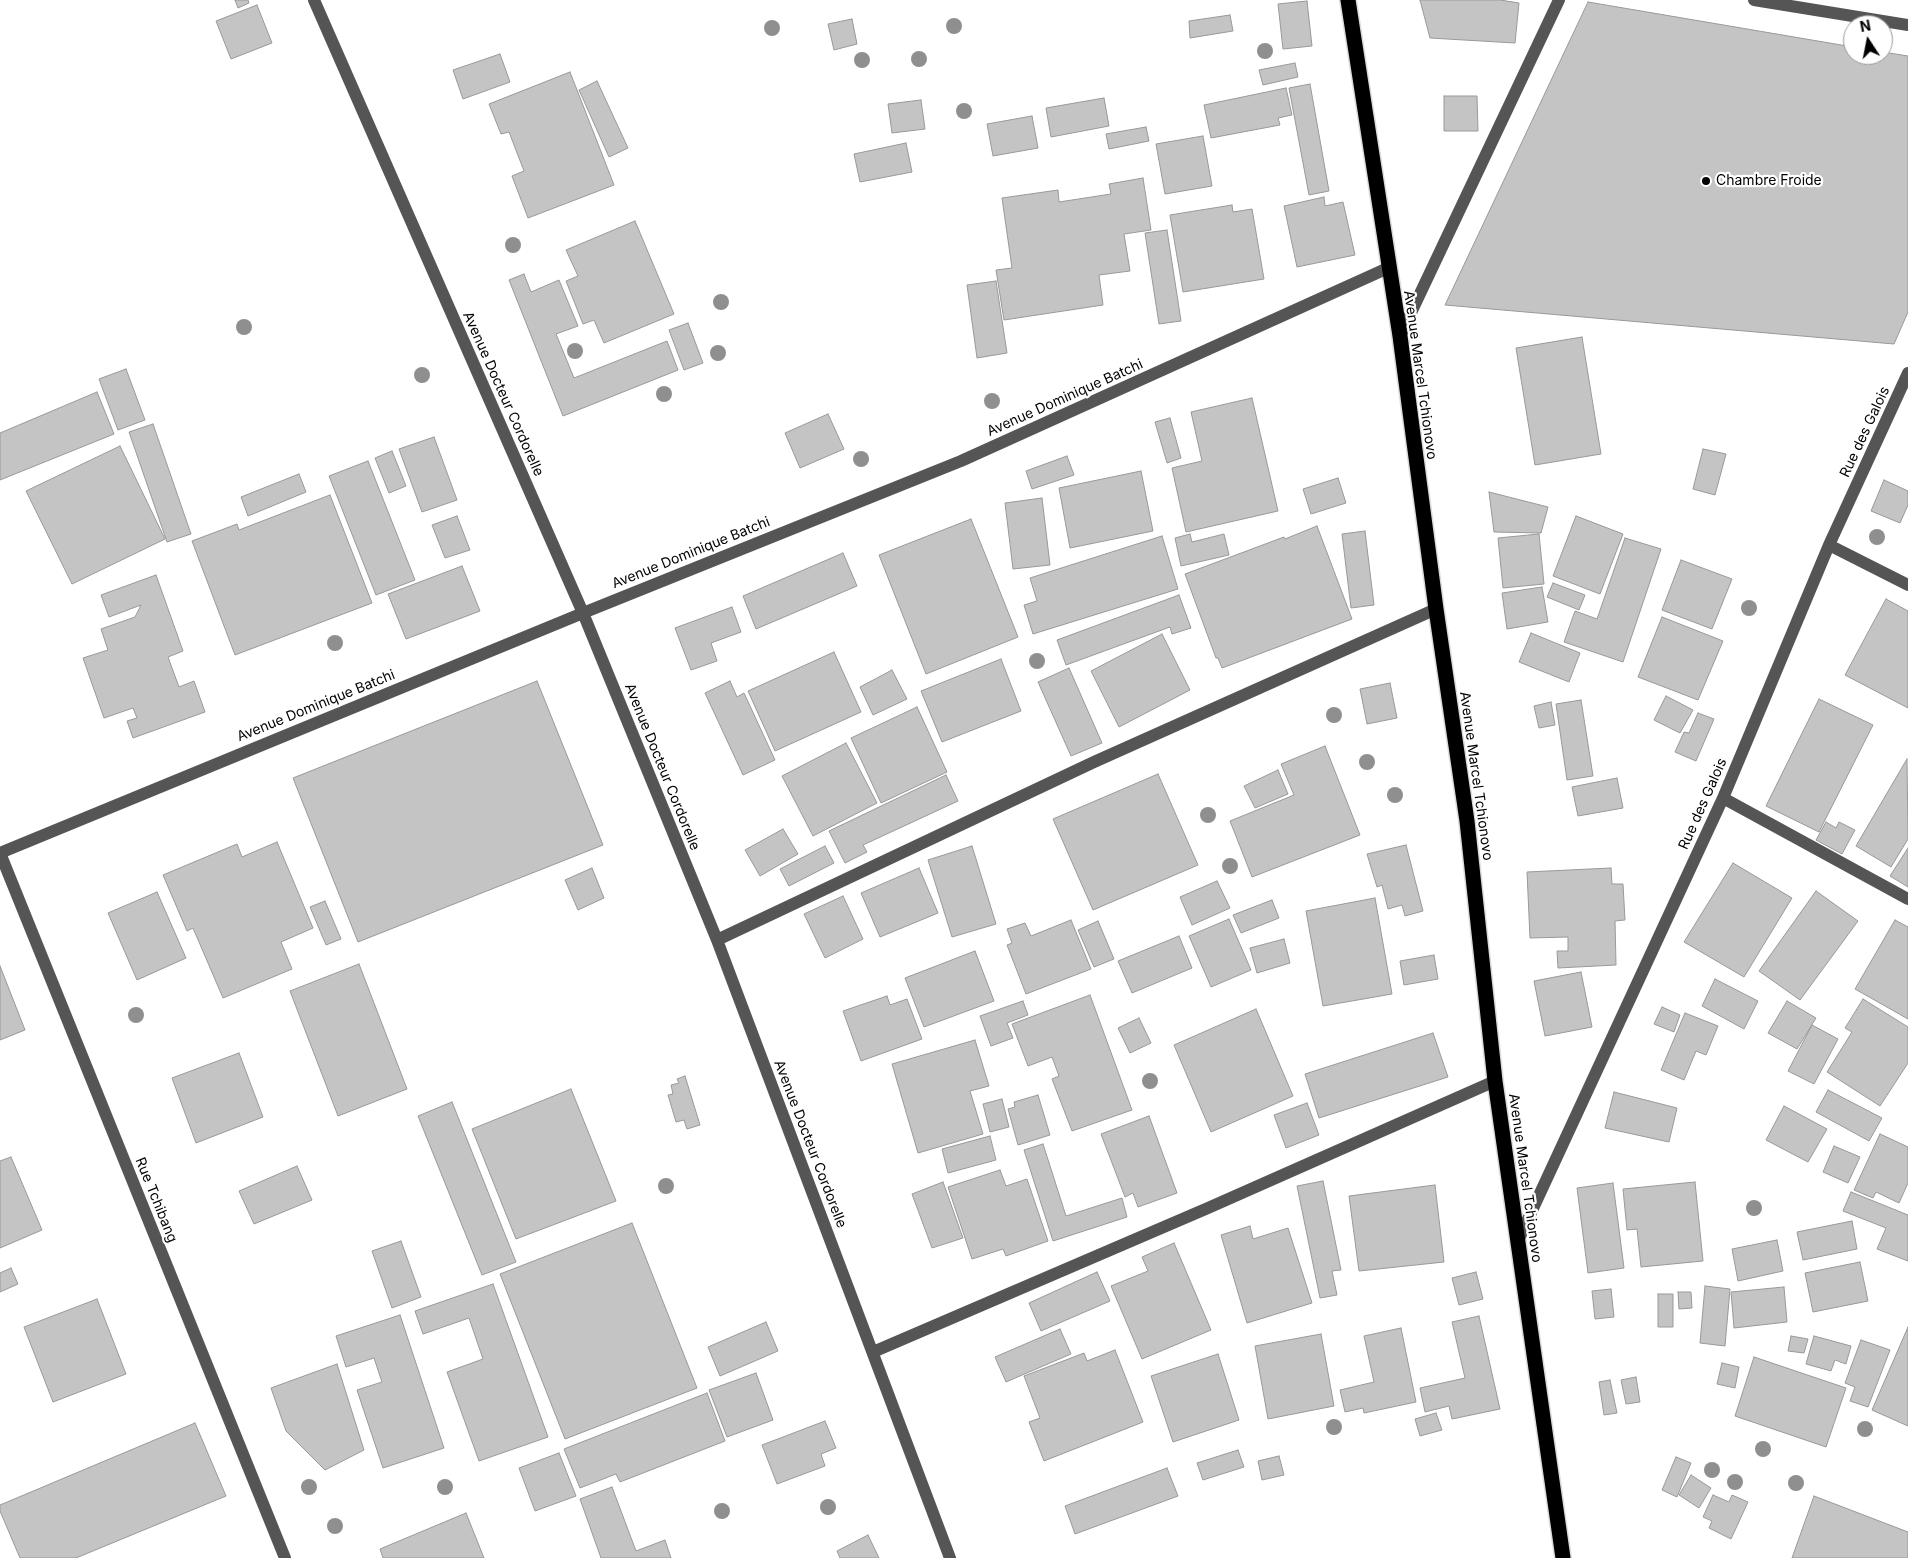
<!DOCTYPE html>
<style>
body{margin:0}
#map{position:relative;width:1908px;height:1558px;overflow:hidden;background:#fff;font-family:Inter,sans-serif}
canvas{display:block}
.north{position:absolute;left:1843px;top:15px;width:50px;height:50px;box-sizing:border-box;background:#fff;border:1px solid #999;border-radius:50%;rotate:349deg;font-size:14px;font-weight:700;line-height:20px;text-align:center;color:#000}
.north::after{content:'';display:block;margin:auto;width:18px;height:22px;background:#000;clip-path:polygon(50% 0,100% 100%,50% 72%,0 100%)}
</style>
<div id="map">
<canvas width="1908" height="1558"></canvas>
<div class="north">N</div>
</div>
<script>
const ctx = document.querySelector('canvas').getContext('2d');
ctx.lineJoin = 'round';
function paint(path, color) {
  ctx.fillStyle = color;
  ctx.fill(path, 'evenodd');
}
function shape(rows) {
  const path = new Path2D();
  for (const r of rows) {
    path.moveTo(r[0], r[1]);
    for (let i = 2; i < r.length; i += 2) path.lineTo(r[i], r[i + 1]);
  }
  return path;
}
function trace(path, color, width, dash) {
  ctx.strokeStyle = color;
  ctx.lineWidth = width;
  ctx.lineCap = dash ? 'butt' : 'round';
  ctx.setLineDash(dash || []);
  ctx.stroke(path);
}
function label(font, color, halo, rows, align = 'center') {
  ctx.font = font + ' Inter,sans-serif';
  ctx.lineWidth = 4.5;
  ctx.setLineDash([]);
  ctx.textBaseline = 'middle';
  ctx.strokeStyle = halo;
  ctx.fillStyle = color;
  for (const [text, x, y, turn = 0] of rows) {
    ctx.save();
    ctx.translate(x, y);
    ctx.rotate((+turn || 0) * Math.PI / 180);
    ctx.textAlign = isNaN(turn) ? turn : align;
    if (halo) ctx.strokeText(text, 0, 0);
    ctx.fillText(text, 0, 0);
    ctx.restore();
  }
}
const building = shape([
 [235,0,248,0,249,3,238,8,235,0],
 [1420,0,1500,0,1519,3,1515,43,1430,38,1420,0],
 [1307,1,1312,46,1283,49,1278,4,1307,1],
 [1588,2,1853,47,1853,55,1883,55,1883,52,1908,56,1908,312,1894,344,1445,305,1588,2],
 [257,5,272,43,231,59,216,21,257,5],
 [1230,15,1233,31,1190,38,1189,21,1230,15],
 [852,19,857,44,834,50,828,24,852,19],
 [500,54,510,82,463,99,453,70,500,54],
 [1295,63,1298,77,1263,85,1259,70,1295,63],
 [570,72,614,185,528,218,512,176,524,171,509,132,501,134,489,104,570,72],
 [597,81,628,148,609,157,579,90,597,81],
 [1310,84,1329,191,1309,195,1289,88,1310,84],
 [1286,88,1292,115,1278,118,1280,125,1211,138,1204,105,1286,88],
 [1444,96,1477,96,1478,131,1444,131,1444,96],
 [1104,98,1109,126,1051,137,1046,108,1104,98],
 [921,100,925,129,892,133,888,104,921,100],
 [1032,116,1038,148,993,156,987,124,1032,116],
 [1146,127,1149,141,1109,149,1106,134,1146,127],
 [1203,136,1212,186,1165,194,1156,144,1203,136],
 [906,143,912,172,860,182,854,154,906,143],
 [1143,178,1151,230,1124,234,1130,271,1099,275,1103,305,1004,320,996,270,1012,268,1002,198,1058,190,1059,202,1111,194,1109,184,1143,178],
 [1324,197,1325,206,1343,202,1355,255,1297,267,1284,206,1324,197],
 [1232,205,1233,212,1252,209,1264,279,1183,292,1170,215,1232,205],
 [635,221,674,314,604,343,594,320,583,324,566,281,578,276,566,250,635,221],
 [1167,230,1181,321,1159,324,1145,233,1167,230],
 [524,274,531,292,559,280,578,326,556,334,574,378,667,341,678,370,563,416,509,280,524,274],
 [996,281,1007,353,977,358,967,285,996,281],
 [688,323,703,363,684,370,669,330,688,323],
 [1582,337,1601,454,1535,465,1516,348,1582,337],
 [126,369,145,420,118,430,99,379,126,369],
 [97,392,114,434,0,480,0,433,97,392],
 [1252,398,1278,511,1186,532,1172,468,1202,461,1191,412,1252,398],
 [828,414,844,449,800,468,785,433,828,414],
 [1170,418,1181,458,1167,463,1155,422,1170,418],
 [153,424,191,534,167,542,129,432,153,424],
 [434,437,457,500,422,512,399,449,434,437],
 [120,446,165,539,72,584,26,491,120,446],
 [1703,449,1726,454,1715,495,1693,489,1703,449],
 [392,451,406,486,389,493,375,458,392,451],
 [1067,456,1074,475,1032,489,1026,471,1067,456],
 [368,461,415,580,376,595,329,476,368,461],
 [1141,471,1153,531,1070,548,1059,488,1141,471],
 [299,474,306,492,248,516,241,497,299,474],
 [1338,478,1346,503,1311,514,1303,489,1338,478],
 [1884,480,1908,491,1908,505,1900,523,1871,511,1884,480],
 [1489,492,1548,507,1541,533,1494,532,1489,492],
 [330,495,372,603,235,655,192,541,237,524,239,530,330,495],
 [1042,498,1050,565,1013,569,1005,503,1042,498],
 [457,516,470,550,445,558,432,525,457,516],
 [1576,516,1623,534,1600,594,1553,576,1576,516],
 [971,519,1018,637,926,674,879,555,971,519],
 [1317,526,1352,619,1222,668,1218,658,1216,658,1185,574,1284,537,1285,539,1317,526],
 [1365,531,1374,605,1351,608,1342,534,1365,531],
 [1190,534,1192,542,1224,534,1229,555,1181,566,1175,538,1190,534],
 [1539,534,1544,584,1503,588,1498,538,1539,534],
 [1162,536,1178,589,1033,634,1024,605,1037,601,1030,578,1162,536],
 [1625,538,1661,549,1623,662,1564,642,1575,611,1597,619,1625,538],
 [843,553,857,586,756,629,743,596,843,553],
 [1681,560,1732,579,1712,629,1662,610,1681,560],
 [462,566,480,611,406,639,388,594,462,566],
 [156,575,183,651,168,657,179,687,194,681,205,712,133,738,127,721,137,718,133,708,104,718,83,658,108,650,101,629,135,617,141,605,109,617,101,595,156,575],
 [1553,583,1585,595,1579,610,1547,597,1553,583],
 [1542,587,1548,622,1507,629,1502,593,1542,587],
 [1179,595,1191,628,1172,634,1170,627,1066,665,1057,640,1179,595],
 [1886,599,1908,611,1908,708,1845,675,1886,599],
 [732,607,741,632,711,643,717,661,691,670,675,628,732,607],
 [1662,617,1723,641,1698,700,1638,677,1662,617],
 [1531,633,1580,653,1569,682,1519,662,1531,633],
 [1162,634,1190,690,1119,727,1091,671,1162,634],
 [834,652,861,712,775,751,748,691,834,652],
 [1001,659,1021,711,942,742,921,691,1001,659],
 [1069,668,1102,743,1071,756,1038,682,1069,668],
 [892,670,907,699,873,715,860,687,892,670],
 [537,681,603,845,358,942,293,778,537,681],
 [730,681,737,697,744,693,775,760,743,775,705,693,730,681],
 [1390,683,1397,718,1367,724,1360,689,1390,683],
 [1666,696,1693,710,1680,733,1654,720,1666,696],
 [1819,699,1873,725,1819,832,1766,806,1819,699],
 [1581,700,1593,776,1567,780,1556,704,1581,700],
 [1551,702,1555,725,1539,728,1534,706,1551,702],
 [917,707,947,772,881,803,851,738,917,707],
 [1698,713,1714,719,1696,761,1675,752,1684,732,1689,733,1698,713],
 [846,743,877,803,813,836,782,776,846,743],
 [1325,746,1360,835,1252,877,1230,821,1294,795,1281,764,1325,746],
 [1907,759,1908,839,1891,867,1856,846,1907,759],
 [1278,770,1288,794,1255,808,1244,786,1278,770],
 [1158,774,1198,865,1093,910,1053,819,1158,774],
 [946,775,958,801,863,845,867,852,845,863,829,831,946,775],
 [1617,778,1623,808,1578,816,1572,787,1617,778],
 [1826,822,1836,828,1839,822,1855,830,1842,854,1816,840,1826,822],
 [783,829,798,854,760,876,745,850,783,829],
 [277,842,313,928,281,942,292,969,223,998,193,928,187,931,163,875,237,844,242,857,277,842],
 [1406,845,1423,911,1405,916,1402,905,1388,909,1382,885,1377,887,1367,854,1406,845],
 [825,846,834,863,789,886,780,869,825,846],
 [972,846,996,924,952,937,928,860,972,846],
 [1908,848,1908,887,1890,876,1908,848],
 [1733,863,1792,898,1744,977,1684,942,1733,863],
 [592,868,604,898,578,910,565,880,592,868],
 [919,868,938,913,880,937,861,893,919,868],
 [1611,868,1612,884,1623,884,1625,920,1615,921,1616,965,1558,968,1557,951,1568,951,1568,937,1530,938,1527,872,1611,868],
 [1217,881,1230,908,1192,925,1180,897,1217,881],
 [1816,891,1858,921,1800,1000,1759,971,1816,891],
 [157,892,186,958,137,980,108,913,157,892],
 [843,896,863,939,825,958,804,914,843,896],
 [1375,898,1392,994,1323,1006,1306,911,1375,898],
 [1272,900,1279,918,1241,933,1233,915,1272,900],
 [325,901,341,939,326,945,310,907,325,901],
 [1229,919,1251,970,1211,987,1189,936,1229,919],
 [1071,920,1091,969,1026,994,1007,945,1012,943,1007,929,1025,923,1031,936,1071,920],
 [1895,920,1908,927,1908,1019,1855,989,1895,920],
 [1098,921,1114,959,1094,967,1078,930,1098,921],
 [1179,936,1192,968,1132,993,1118,961,1179,936],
 [1284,939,1290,963,1257,973,1250,948,1284,939],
 [975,951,994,1001,924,1027,905,978,975,951],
 [1434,955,1438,979,1404,985,1400,961,1434,955],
 [359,964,407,1089,338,1116,290,991,359,964],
 [0,966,25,1030,0,1040,0,966],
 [1581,972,1592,1027,1545,1036,1534,981,1581,972],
 [1715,979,1758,1001,1744,1029,1702,1006,1715,979],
 [1090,995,1132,1110,1072,1131,1052,1079,1059,1076,1052,1057,1028,1066,1012,1024,1090,995],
 [887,996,890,1005,907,999,922,1039,861,1061,843,1011,887,996],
 [1863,999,1908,1027,1908,1063,1880,1106,1827,1072,1852,1032,1845,1028,1863,999],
 [1023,1001,1028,1015,1007,1023,1013,1038,991,1046,980,1016,1023,1001],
 [1787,1001,1816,1018,1797,1049,1768,1033,1787,1001],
 [1662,1007,1680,1015,1674,1032,1654,1024,1662,1007],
 [1256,1009,1293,1096,1211,1132,1174,1045,1256,1009],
 [1685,1013,1718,1026,1706,1055,1696,1051,1684,1080,1661,1070,1685,1013],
 [1139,1018,1151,1043,1130,1053,1118,1028,1139,1018],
 [1812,1025,1838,1039,1814,1084,1788,1071,1812,1025],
 [1433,1033,1448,1077,1319,1118,1305,1074,1433,1033],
 [975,1040,989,1086,970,1091,983,1134,918,1153,892,1064,975,1040],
 [239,1053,263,1117,196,1143,172,1078,239,1053],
 [685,1076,700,1125,687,1129,684,1120,676,1122,668,1095,673,1094,671,1085,679,1083,677,1079,685,1076],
 [571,1089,616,1201,516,1239,472,1129,571,1089],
 [1828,1090,1882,1118,1869,1141,1816,1112,1828,1090],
 [1614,1092,1677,1108,1669,1142,1605,1128,1614,1092],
 [1038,1095,1050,1135,1018,1145,1008,1109,1015,1107,1014,1102,1038,1095],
 [1002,1099,1009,1127,990,1132,983,1104,1002,1099],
 [452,1102,516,1262,482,1275,418,1116,452,1102],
 [1307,1103,1319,1135,1286,1148,1274,1115,1307,1103],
 [1784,1106,1827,1129,1808,1162,1766,1140,1784,1106],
 [1149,1116,1177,1193,1138,1207,1133,1193,1125,1197,1101,1134,1149,1116],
 [1880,1134,1908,1147,1908,1183,1899,1203,1876,1192,1873,1198,1854,1190,1880,1134],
 [990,1136,996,1160,948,1173,942,1149,990,1136],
 [1043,1144,1066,1216,1122,1198,1127,1217,1053,1241,1024,1150,1043,1144],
 [1834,1146,1860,1157,1848,1183,1823,1172,1834,1146],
 [11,1157,42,1230,0,1248,0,1161,11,1157],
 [297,1166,312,1200,254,1224,239,1191,297,1166],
 [1000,1170,1006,1186,1027,1179,1048,1241,1006,1256,1003,1249,972,1259,948,1187,1000,1170],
 [1323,1181,1341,1270,1332,1271,1337,1295,1320,1298,1297,1186,1323,1181],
 [943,1182,963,1238,932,1248,912,1194,943,1182],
 [1695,1182,1703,1261,1641,1267,1637,1229,1627,1230,1623,1189,1695,1182],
 [1613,1183,1624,1268,1588,1273,1577,1188,1613,1183],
 [1435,1185,1444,1262,1359,1271,1349,1196,1435,1185],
 [1851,1192,1908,1215,1908,1261,1877,1249,1886,1228,1843,1211,1851,1192],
 [1852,1221,1857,1249,1803,1260,1797,1232,1852,1221],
 [632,1223,697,1388,565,1439,500,1274,632,1223],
 [1250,1226,1253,1239,1288,1228,1312,1303,1247,1323,1221,1235,1250,1226],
 [1777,1240,1783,1271,1738,1281,1732,1249,1777,1240],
 [401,1241,421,1297,392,1308,372,1251,401,1241],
 [1174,1243,1211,1330,1142,1359,1111,1286,1148,1271,1142,1257,1174,1243],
 [1860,1262,1868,1301,1813,1312,1805,1273,1860,1262],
 [11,1268,18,1284,0,1292,0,1273,11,1268],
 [1097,1272,1110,1301,1041,1331,1029,1303,1097,1272],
 [1476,1272,1483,1299,1459,1305,1452,1278,1476,1272],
 [493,1284,548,1437,479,1461,447,1372,483,1359,469,1318,423,1334,415,1311,493,1284],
 [1705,1286,1730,1289,1725,1346,1700,1343,1705,1286],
 [1784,1287,1787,1322,1734,1328,1731,1292,1784,1287],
 [1611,1289,1614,1317,1595,1319,1592,1291,1611,1289],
 [1678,1292,1691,1292,1692,1308,1679,1309,1678,1292],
 [1658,1294,1673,1294,1673,1327,1658,1327,1658,1294],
 [97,1299,126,1374,53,1402,24,1327,97,1299],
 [400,1315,444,1448,383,1468,357,1390,382,1382,374,1358,346,1367,336,1336,400,1315],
 [1479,1316,1500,1409,1452,1419,1449,1406,1425,1412,1420,1388,1465,1378,1452,1322,1479,1316],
 [766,1322,778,1351,720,1376,708,1347,766,1322],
 [1908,1327,1908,1426,1872,1410,1908,1327],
 [1401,1328,1416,1402,1364,1413,1363,1408,1345,1412,1340,1390,1374,1382,1364,1336,1401,1328],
 [1060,1329,1071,1354,1006,1382,995,1357,1060,1329],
 [1321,1334,1334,1406,1268,1419,1255,1346,1321,1334],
 [1791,1336,1808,1339,1804,1353,1788,1351,1791,1336],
 [1814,1336,1851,1346,1846,1364,1835,1360,1831,1371,1806,1364,1814,1336],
 [1861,1340,1890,1350,1868,1407,1850,1401,1855,1387,1845,1383,1861,1340],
 [1115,1350,1143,1422,1044,1461,1029,1422,1040,1418,1024,1376,1084,1353,1087,1361,1115,1350],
 [1218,1354,1239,1420,1173,1442,1151,1376,1218,1354],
 [1754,1357,1846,1388,1826,1447,1735,1416,1754,1357],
 [1722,1363,1739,1367,1735,1388,1717,1384,1722,1363],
 [337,1364,364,1450,325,1470,286,1431,271,1388,337,1364],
 [756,1373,773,1420,727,1437,709,1390,756,1373],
 [1636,1377,1640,1402,1626,1404,1621,1380,1636,1377],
 [1610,1380,1617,1413,1604,1415,1599,1382,1610,1380],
 [707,1393,725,1441,620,1482,616,1474,580,1488,564,1449,707,1393],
 [1436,1413,1442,1430,1420,1436,1415,1419,1436,1413],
 [825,1421,836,1448,821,1454,825,1466,777,1484,762,1445,825,1421],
 [195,1423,226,1496,76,1558,20,1558,0,1511,0,1505,195,1423],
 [1238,1450,1244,1467,1203,1480,1197,1463,1238,1450],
 [559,1453,576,1496,535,1511,519,1468,559,1453],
 [1279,1456,1284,1475,1262,1480,1258,1461,1279,1456],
 [1676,1457,1691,1463,1677,1497,1662,1490,1676,1457],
 [1167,1468,1178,1496,1075,1534,1065,1506,1167,1468],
 [1691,1475,1711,1488,1699,1508,1679,1495,1691,1475],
 [612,1487,636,1551,665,1540,671,1558,601,1558,580,1499,612,1487],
 [1713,1495,1729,1502,1732,1495,1748,1502,1731,1539,1709,1528,1712,1521,1703,1517,1713,1495],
 [1814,1496,1908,1532,1908,1558,1792,1558,1814,1496],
 [466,1513,484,1558,383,1558,380,1549,466,1513],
 [868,1535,879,1558,840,1558,837,1551,868,1535]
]);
const minor = shape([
 [314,0,583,613,717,940,950,1558],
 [1754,0,1908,25],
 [1400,336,1559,0],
 [1829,545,1908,585],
 [1723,798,1908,899],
 [0,853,583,613,961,461,1388,268],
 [0,853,285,1558],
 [717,940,1094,762,1436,609],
 [1517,1243,1723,798,1829,545,1908,373],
 [873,1352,1208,1208,1495,1081]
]);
const highway = shape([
 [1348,0,1400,336,1436,609,1467,821,1495,1081,1563,1558]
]);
const trees = [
 [954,26],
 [772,28],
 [1265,51],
 [919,59],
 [862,60],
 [964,111],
 [513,245],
 [721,302],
 [244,327],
 [575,351],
 [718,353],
 [422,375],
 [664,394],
 [992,401],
 [861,459],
 [1877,537],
 [1749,608],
 [335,643],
 [1037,661],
 [1334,715],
 [1367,762],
 [1395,795],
 [1208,815],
 [1230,866],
 [136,1015],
 [1150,1081],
 [666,1186],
 [1754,1208],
 [1334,1427],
 [1865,1429],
 [1763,1449],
 [1712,1470],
 [1735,1482],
 [1796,1483],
 [309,1487],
 [445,1487],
 [828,1507],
 [722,1511],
 [335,1526]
];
const markers = [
 [1706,181,5,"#000"]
];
const poiNames = [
 ["Chambre Froide",1716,181]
];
const streetNames = [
 ["Avenue Marcel Tchionovo",1420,375,82],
 ["Avenue Docteur Cordorelle",503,394,66],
 ["Avenue Dominique Batchi",1065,398,-24],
 ["Rue des Galois",1865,432,-65],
 ["Avenue Dominique Batchi",691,553,-22],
 ["Avenue Dominique Batchi",316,706,-22],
 ["Avenue Docteur Cordorelle",662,767,68],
 ["Avenue Marcel Tchionovo",1476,776,82],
 ["Rue des Galois",1703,804,-66],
 ["Avenue Docteur Cordorelle",810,1144,69],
 ["Avenue Marcel Tchionovo",1525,1178,82],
 ["Rue Tchibang",156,1200,68]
];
paint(building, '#c4c4c4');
trace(building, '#999', 1);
trace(highway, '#dbdbdb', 18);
trace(minor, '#555', 12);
trace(highway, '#000', 15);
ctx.fillStyle = '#8f8f8f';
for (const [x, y] of trees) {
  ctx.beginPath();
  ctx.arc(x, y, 8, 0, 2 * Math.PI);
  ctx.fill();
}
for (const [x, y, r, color] of markers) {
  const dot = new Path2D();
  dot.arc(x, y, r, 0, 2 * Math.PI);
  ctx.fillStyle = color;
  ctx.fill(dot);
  trace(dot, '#fff', 2);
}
label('14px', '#000', '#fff', poiNames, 'left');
label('14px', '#000', '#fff', streetNames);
</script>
